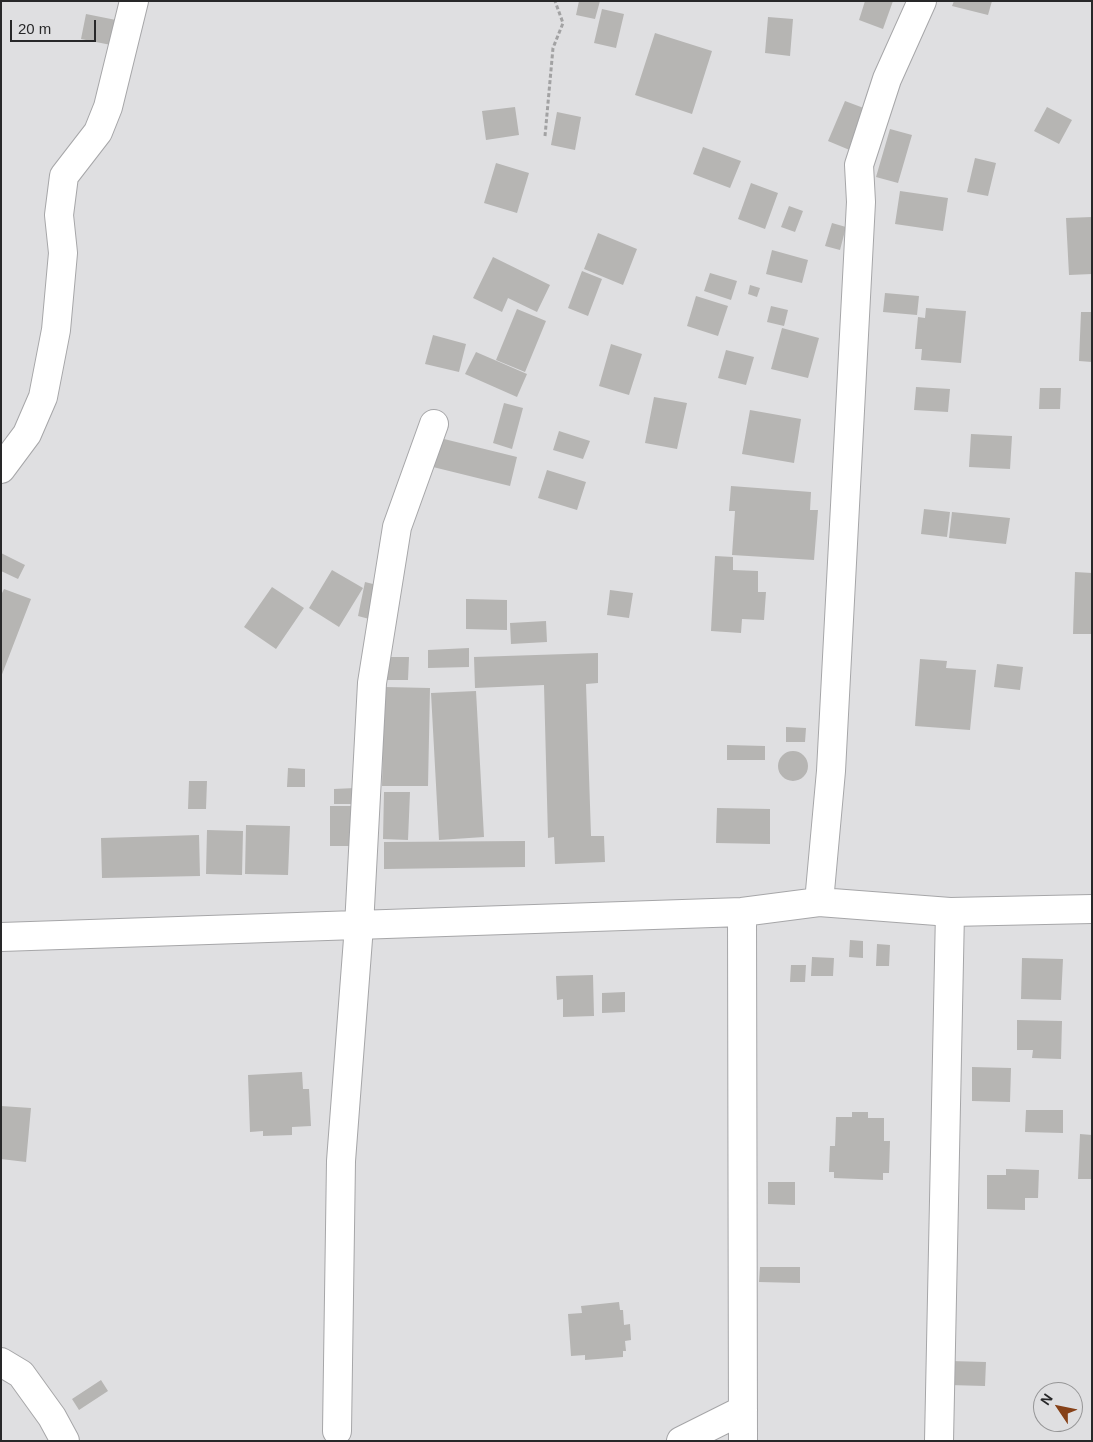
<!DOCTYPE html>
<style>
body{margin:0}
#map{position:relative;width:1093px;height:1442px;overflow:hidden;background:#dfdfe1;font-family:Arial,sans-serif}
canvas{display:block}
.frame{position:absolute;inset:0;border:2px solid #282829;pointer-events:none}
.north{position:absolute;left:1033px;top:1382px;width:50px;height:50px;box-sizing:border-box;background:#dfdfe1;border:1px solid #969697;border-radius:50%;rotate:304deg;font-size:14px;font-weight:700;line-height:20px;text-align:center;color:#282829}
.north::after{content:'';display:block;margin:auto;width:18px;height:22px;background:#864118;clip-path:polygon(50% 0,100% 100%,50% 72%,0 100%)}
.scale{position:absolute;left:10px;top:20px;width:86px;height:22px;box-sizing:border-box;border:2px solid #282829;border-top:0;padding-left:6px;font-size:15px;line-height:18px;white-space:nowrap;color:#282829;-webkit-text-stroke:4px #dfdfe1;paint-order:stroke}
</style>
<div id="map">
<canvas width="1093" height="1442"></canvas>
<div class="frame"></div>
<div class="north">N</div>
<div class="scale">20 m</div>
</div>
<script>
const ctx = document.querySelector('canvas').getContext('2d');
ctx.lineJoin = 'round';
function paint(path, color) {
  ctx.fillStyle = color;
  ctx.fill(path, 'evenodd');
}
function shape(rows) {
  const path = new Path2D();
  for (const r of rows) {
    if (r.length === 3) {
      path.moveTo(r[0] + r[2], r[1]);
      path.arc(r[0], r[1], r[2], 0, 2 * Math.PI);
      continue;
    }
    path.moveTo(r[0], r[1]);
    for (let i = 2; i < r.length; i += 2) path.lineTo(r[i], r[i + 1]);
  }
  return path;
}
function trace(path, color, width, dash) {
  ctx.strokeStyle = color;
  ctx.lineWidth = width;
  ctx.lineCap = dash ? 'butt' : 'round';
  ctx.setLineDash(dash || []);
  ctx.stroke(path);
}
const building = shape([
 [579,1,600,1,595,19,576,15],
 [865,1,893,1,883,29,859,20],
 [954,1,992,1,988,15,952,6],
 [602,9,624,14,616,48,594,43],
 [86,14,121,21,116,46,81,39],
 [768,17,793,19,790,56,765,53],
 [655,33,712,51,692,114,635,95],
 [845,101,869,110,852,151,828,141],
 [515,107,519,135,486,140,482,111],
 [1047,107,1072,120,1059,144,1034,131],
 [557,112,581,117,575,150,551,145],
 [890,129,912,135,898,183,876,177],
 [703,147,741,161,730,188,693,174],
 [975,158,996,163,988,196,967,192],
 [496,163,529,173,517,213,484,203],
 [751,183,778,193,765,229,738,219],
 [900,191,948,198,943,231,895,224],
 [789,206,803,211,795,232,781,227],
 [1092,217,1092,274,1069,275,1066,218],
 [832,223,846,227,840,250,825,246],
 [598,233,637,249,623,285,584,269],
 [772,250,808,260,802,283,766,274],
 [493,257,550,285,537,312,508,298,502,312,473,298],
 [582,271,602,279,588,316,568,308],
 [710,273,737,281,731,300,704,291],
 [750,285,760,288,757,297,748,294],
 [885,293,919,296,917,315,883,312],
 [696,296,728,306,718,336,687,326],
 [771,306,788,310,784,326,767,322],
 [926,308,966,311,961,363,921,360,922,349,915,349,918,317,925,318],
 [517,309,546,321,525,372,496,360],
 [1081,312,1092,312,1092,362,1079,361],
 [782,328,819,338,808,378,771,369],
 [433,335,466,344,459,372,425,364],
 [611,344,642,354,629,395,599,386],
 [726,350,754,357,746,385,718,378],
 [476,352,527,374,517,397,465,374],
 [916,387,950,389,948,412,914,410],
 [1040,388,1061,388,1060,409,1039,409],
 [654,397,687,403,677,449,645,443],
 [504,403,523,408,512,449,493,443],
 [750,410,801,419,794,463,742,454],
 [559,431,590,441,583,459,553,450],
 [971,434,1012,436,1010,469,969,467],
 [440,438,517,457,510,486,433,467],
 [547,470,586,482,577,510,538,498],
 [731,486,811,492,810,510,818,510,814,560,732,555,735,511,729,511],
 [924,509,950,512,947,537,921,534],
 [952,512,1010,518,1006,544,949,538],
 [1,553,25,565,18,579,1,571],
 [715,556,733,557,733,570,758,571,758,592,766,592,764,620,742,619,741,633,711,631],
 [332,570,363,588,339,627,309,608],
 [1075,572,1092,573,1092,634,1073,634],
 [365,582,381,586,373,620,358,616],
 [272,587,304,608,276,649,244,627],
 [4,589,31,599,1,677,1,595],
 [610,590,633,593,629,618,607,615],
 [466,599,507,600,507,630,466,629],
 [546,621,547,642,511,644,510,623],
 [469,648,469,667,428,668,428,650],
 [598,653,598,683,586,684,591,836,604,836,605,862,555,864,554,837,548,838,544,685,475,688,474,657],
 [388,657,409,657,408,680,387,680],
 [920,659,947,661,946,668,976,670,970,730,915,726],
 [997,664,1023,667,1020,690,994,687],
 [384,687,430,688,428,786,382,786],
 [476,691,484,837,439,840,431,693],
 [786,727,806,728,805,742,786,742],
 [727,745,765,746,765,760,727,760],
 [793,766,15],
 [288,768,305,769,305,787,287,787],
 [189,781,207,781,206,809,188,809],
 [355,788,355,804,334,804,334,789],
 [384,792,410,792,408,840,383,839],
 [330,806,355,806,355,846,330,846],
 [717,808,770,809,770,844,716,843],
 [246,825,290,826,288,875,245,874],
 [207,830,243,831,242,875,206,874],
 [199,835,200,876,102,878,101,838],
 [525,841,525,867,384,869,384,842],
 [850,940,863,941,863,958,849,957],
 [877,944,890,945,889,966,876,966],
 [812,957,834,958,833,976,811,976],
 [1022,958,1063,959,1061,1000,1021,999],
 [791,965,806,965,805,982,790,982],
 [593,975,594,1016,563,1017,563,999,557,1000,556,976],
 [625,992,625,1012,602,1013,602,993],
 [1017,1020,1062,1021,1061,1059,1032,1058,1033,1050,1017,1050],
 [972,1067,1011,1068,1010,1102,972,1101],
 [302,1072,303,1089,309,1089,311,1126,292,1127,292,1135,263,1136,263,1131,250,1132,248,1075],
 [1,1106,31,1108,26,1162,1,1159],
 [1026,1110,1063,1110,1063,1133,1025,1132],
 [852,1112,868,1112,868,1118,884,1118,884,1141,890,1141,889,1173,883,1173,883,1180,834,1178,834,1172,829,1172,830,1146,835,1146,836,1117,852,1117],
 [1080,1134,1092,1135,1092,1179,1078,1179],
 [1006,1169,1039,1170,1038,1198,1025,1198,1025,1210,987,1209,987,1175,1006,1175],
 [768,1182,795,1182,795,1205,768,1204],
 [760,1267,800,1267,800,1283,759,1282],
 [619,1302,620,1310,623,1310,624,1325,630,1324,631,1340,625,1341,626,1351,623,1351,623,1357,585,1360,585,1355,571,1356,568,1314,582,1313,581,1306],
 [950,1361,986,1362,985,1386,949,1385],
 [101,1380,108,1391,79,1410,72,1399]
]);
const path = shape([
 [545,136,553,48,563,23,555,1]
]);
const minor = shape([
 [1,469,27,434,43,397,56,330,63,253,59,215,64,176,98,132,108,107,134,1],
 [819,902,831,771,861,202,859,165,887,79,922,1],
 [742,912,743,1441],
 [1,937,742,912,819,902,950,912,1092,909],
 [1,1362,21,1374,52,1417,65,1441],
 [337,1431,341,1161,359,926,372,683,397,527,434,424],
 [681,1441,743,1410],
 [939,1441,950,912]
]);
paint(building, '#b6b5b3');
trace(minor, '#a6a6a8', 30);
trace(path, '#a2a2a3', 3, [4, 2.5]);
trace(minor, '#fff', 28);
</script>
